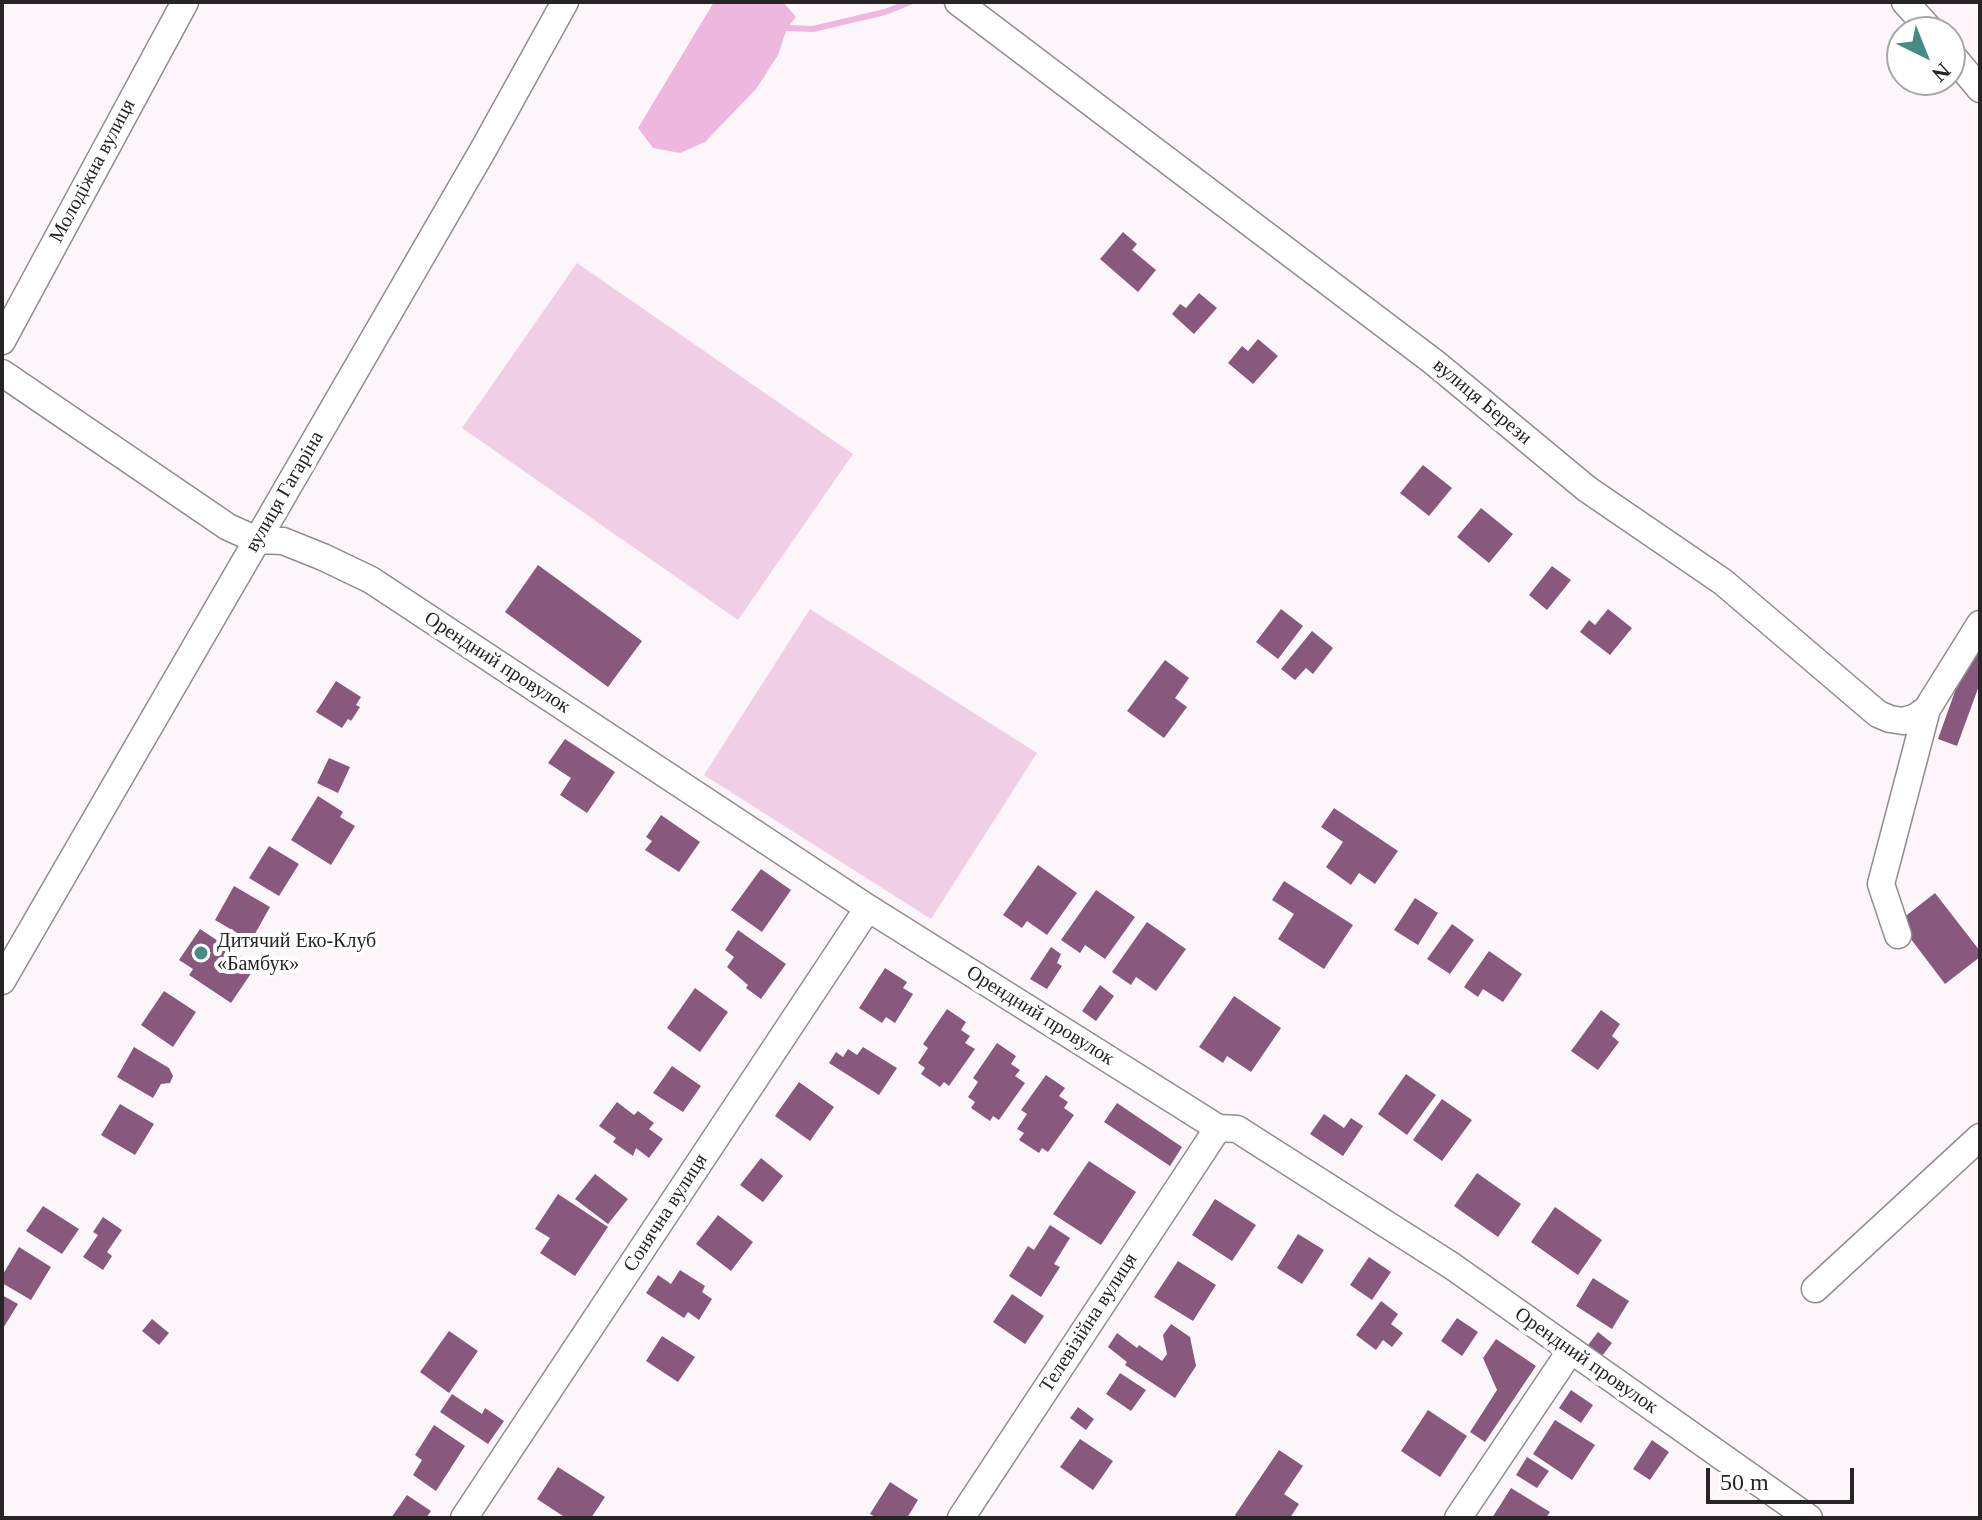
<!DOCTYPE html>
<meta charset="utf-8">
<style>
body{margin:0}
#map{position:relative;width:1982px;height:1520px;overflow:hidden;background:#fcf6fa;font-family:"Times New Roman",serif}
canvas{display:block}
.frame{position:absolute;inset:0;border:4px solid #262425;pointer-events:none}
.north{position:absolute;left:1886px;top:16px;width:80px;height:80px;box-sizing:border-box;background:#fff;border:2px solid #a8a7a8;border-radius:50%;rotate:137deg;font-size:22px;font-weight:700;line-height:32px;text-align:center;color:#262425}
.north::after{content:'';display:block;margin:auto;width:28px;height:36px;background:#458c84;clip-path:polygon(50% 0,100% 100%,50% 72%,0 100%)}
.scale{position:absolute;left:1706px;top:1468px;width:148px;height:36px;box-sizing:border-box;border:4px solid #262425;border-top:0;padding-left:10px;font-size:24px;line-height:28px;white-space:nowrap;color:#262425;-webkit-text-stroke:6px #fff;paint-order:stroke}
</style>
<div id="map">
<canvas width="1982" height="1520"></canvas>
<div class="frame"></div>
<div class="north">N</div>
<div class="scale">50 m</div>
</div>
<script>
const ctx = document.querySelector('canvas').getContext('2d');
ctx.lineJoin = 'round';
function paint(path, color) {
  ctx.fillStyle = color;
  ctx.fill(path, 'evenodd');
}
function shape(rows) {
  const path = new Path2D();
  for (const r of rows) {
    path.moveTo(r[0], r[1]);
    for (let i = 2; i < r.length; i += 2) path.lineTo(r[i], r[i + 1]);
  }
  return path;
}
function trace(path, color, width, dash) {
  ctx.strokeStyle = color;
  ctx.lineWidth = width;
  ctx.lineCap = dash ? 'butt' : 'round';
  ctx.setLineDash(dash || []);
  ctx.stroke(path);
}
function label(font, color, halo, rows, align = 'center') {
  ctx.font = font + ' "Times New Roman",serif';
  ctx.lineWidth = 8;
  ctx.setLineDash([]);
  ctx.textBaseline = 'middle';
  ctx.strokeStyle = halo;
  ctx.fillStyle = color;
  for (const [text, x, y, turn = 0] of rows) {
    ctx.save();
    ctx.translate(x, y);
    ctx.rotate((+turn || 0) * Math.PI / 180);
    ctx.textAlign = isNaN(turn) ? turn : align;
    if (halo) ctx.strokeText(text, 0, 0);
    ctx.fillText(text, 0, 0);
    ctx.restore();
  }
}
const green = shape([
 [577,263,853,454,738,620,462,428],
 [810,609,1037,753,931,919,704,775]
]);
const water = shape([
 [714,2,783,2,796,17,787,28,778,55,756,89,705,142,680,153,653,148,638,128]
]);
const stream = shape([
 [787,28,813,29,885,12,910,2]
]);
const building = shape([
 [1123,232,1137,244,1132,250,1156,270,1138,292,1100,259],
 [1199,293,1217,308,1194,334,1172,314,1180,304,1186,308],
 [1258,339,1278,356,1253,384,1228,363,1242,346,1248,351],
 [1423,465,1452,488,1429,516,1400,493],
 [1481,508,1513,534,1489,563,1457,537],
 [538,565,642,641,608,687,505,612],
 [1552,566,1571,580,1547,610,1529,595],
 [1281,609,1303,626,1278,659,1256,642],
 [1608,609,1632,628,1610,655,1580,632,1589,620,1595,625],
 [1312,631,1333,648,1313,674,1306,668,1295,680,1281,669],
 [1969,652,1980,656,1980,683,1957,746,1938,739],
 [1165,660,1189,678,1175,698,1187,707,1164,738,1127,711],
 [336,681,361,697,356,705,360,707,351,721,348,719,342,728,316,712],
 [565,739,615,772,587,813,560,795,571,778,548,763],
 [329,758,350,767,338,793,317,783],
 [318,796,343,812,340,817,355,826,331,865,291,840],
 [1334,808,1398,851,1375,884,1359,873,1351,885,1326,867,1343,842,1321,827],
 [661,815,700,842,679,872,645,850,652,841,646,837],
 [269,846,299,864,279,896,249,878],
 [1038,865,1077,893,1047,935,1027,921,1022,928,1003,915],
 [761,869,791,890,762,932,731,910],
 [1284,881,1353,925,1324,969,1278,939,1294,914,1272,900],
 [234,886,270,907,251,941,215,920],
 [1096,890,1135,917,1105,959,1085,945,1080,953,1061,940],
 [1935,893,1980,951,1980,957,1945,984,1898,922],
 [1415,898,1438,913,1418,945,1394,930],
 [1147,922,1186,949,1156,991,1136,977,1131,985,1112,972],
 [1452,924,1474,940,1450,974,1427,959],
 [200,929,256,966,231,1003,189,975,193,969,179,960],
 [738,930,786,964,761,999,746,988,748,985,727,967,734,957,725,950],
 [1051,947,1061,954,1057,963,1062,966,1047,989,1030,979],
 [1489,951,1522,974,1503,1002,1483,989,1478,997,1464,987],
 [885,968,907,982,903,988,913,994,895,1023,886,1017,882,1023,859,1008],
 [1100,985,1114,996,1096,1021,1082,1011],
 [695,988,728,1012,700,1052,667,1028],
 [164,991,196,1012,173,1047,141,1025],
 [1234,996,1281,1028,1251,1072,1227,1056,1223,1063,1199,1047],
 [947,1009,966,1022,961,1030,970,1036,965,1043,975,1049,949,1086,944,1082,940,1087,921,1074,925,1068,918,1063,928,1048,923,1044],
 [1601,1010,1620,1024,1612,1036,1619,1042,1598,1070,1571,1051],
 [997,1043,1016,1056,1011,1064,1020,1070,1015,1076,1025,1083,999,1120,993,1116,990,1121,971,1108,975,1102,968,1097,978,1082,973,1078],
 [134,1047,169,1068,173,1076,170,1083,161,1084,153,1098,117,1077],
 [863,1047,897,1068,879,1095,829,1063,836,1052,843,1057,848,1049,857,1055],
 [672,1066,701,1086,683,1112,653,1093],
 [1406,1074,1436,1095,1407,1135,1378,1114],
 [1046,1075,1065,1088,1059,1096,1068,1102,1064,1108,1074,1115,1048,1152,1042,1148,1039,1153,1019,1140,1024,1133,1017,1129,1027,1114,1021,1110],
 [799,1082,834,1107,810,1141,775,1116],
 [1442,1099,1472,1120,1442,1161,1413,1140],
 [617,1102,634,1115,638,1111,654,1123,649,1129,663,1139,649,1158,636,1148,633,1156,613,1142,616,1138,599,1126],
 [1117,1103,1182,1147,1170,1166,1104,1122],
 [120,1104,154,1124,135,1155,101,1135],
 [1324,1114,1344,1128,1351,1118,1363,1126,1343,1156,1310,1134],
 [761,1158,783,1176,763,1202,740,1185],
 [1089,1161,1136,1192,1101,1245,1053,1214],
 [1477,1173,1521,1204,1498,1237,1454,1206],
 [595,1174,628,1199,608,1224,575,1199],
 [558,1194,608,1227,575,1276,540,1253,550,1238,535,1229],
 [1215,1199,1256,1225,1232,1261,1192,1235],
 [43,1206,79,1229,62,1254,26,1231],
 [1555,1207,1602,1240,1578,1275,1531,1242],
 [718,1215,753,1242,731,1271,696,1244],
 [103,1217,122,1230,107,1252,112,1256,103,1270,83,1257,98,1235,93,1232],
 [1050,1225,1070,1238,1054,1264,1060,1267,1041,1297,1009,1276,1028,1246,1034,1250],
 [1298,1234,1324,1250,1302,1284,1277,1268],
 [19,1247,51,1267,31,1300,2,1283,2,1276],
 [1369,1257,1391,1272,1372,1300,1350,1285],
 [1178,1261,1216,1285,1193,1321,1154,1297],
 [680,1270,705,1286,702,1292,712,1299,699,1320,688,1312,684,1318,646,1293,658,1275,671,1284],
 [1593,1278,1629,1301,1612,1329,1576,1306],
 [1012,1294,1044,1316,1025,1344,993,1322],
 [2,1295,18,1304,2,1330],
 [1381,1301,1398,1314,1391,1324,1403,1333,1392,1347,1383,1340,1376,1350,1356,1335],
 [1457,1318,1478,1332,1462,1356,1441,1341],
 [152,1319,169,1333,159,1345,142,1331],
 [1171,1324,1190,1337,1196,1366,1175,1398,1125,1365,1127,1362,1108,1347,1117,1333,1137,1348,1139,1345,1162,1361,1167,1354,1163,1335],
 [449,1331,478,1351,449,1393,420,1372],
 [1598,1332,1612,1343,1599,1360,1585,1349],
 [662,1336,695,1357,678,1382,646,1361],
 [1496,1339,1536,1366,1485,1442,1470,1432,1497,1390,1483,1358],
 [1120,1373,1146,1390,1131,1411,1106,1394],
 [1571,1390,1593,1405,1581,1423,1559,1408],
 [452,1394,482,1414,485,1408,504,1421,488,1444,440,1412],
 [1078,1407,1094,1419,1086,1430,1070,1418],
 [1428,1410,1467,1436,1440,1477,1401,1451],
 [1555,1420,1595,1445,1572,1480,1533,1454],
 [434,1425,465,1446,436,1491,413,1475,422,1460,415,1455],
 [1080,1439,1113,1461,1093,1490,1060,1467],
 [1652,1440,1669,1452,1650,1480,1633,1469],
 [1279,1450,1303,1466,1284,1494,1299,1504,1290,1518,1237,1518,1235,1515],
 [1527,1457,1549,1471,1537,1488,1516,1475],
 [558,1467,605,1497,591,1518,566,1518,537,1499],
 [890,1482,918,1500,907,1518,877,1518,870,1514],
 [1511,1488,1550,1512,1546,1518,1492,1518],
 [407,1495,431,1511,426,1518,391,1518]
]);
const minor = shape([
 [958,2,1435,363,1587,489,1723,582,1878,714,1890,719,1903,721,1916,717,1927,709,1980,624],
 [1905,2,1932,32],
 [1950,53,1980,89],
 [2,341,185,2],
 [2,373,228,527,257,540,283,541,323,557,371,580,868,908,1218,1128,1237,1129,1452,1266,1809,1518],
 [1898,935,1881,884,1927,709],
 [2,981,483,150,565,2],
 [1815,1289,1980,1137],
 [464,1518,868,908],
 [961,1518,1218,1128],
 [1458,1518,1571,1350]
]);
const markers = [
 [201,953,8,"#458c84"]
];
const streetNames = [
 ["Молодіжна вулиця",93,171,-62],
 ["вулиця Берези",1482,402,40],
 ["вулиця Гагаріна",285,492,-60],
 ["Орендний провулок",497,663,33],
 ["Орендний провулок",1040,1016,32],
 ["Сонячна вулиця",666,1213,-57],
 ["Телевізійна вулиця",1089,1323,-57],
 ["Орендний провулок",1586,1361,35]
];
const poiNames = [
 ["Дитячий Еко-Клуб",217,942],
 ["«Бамбук»",217,965]
];
paint(green, '#f0cee6');
paint(water, '#edb7de');
trace(stream, '#edb7de', 6);
paint(building, '#88597c');
trace(minor, '#918c8f', 29);
trace(minor, '#fff', 26);
for (const [x, y, r, color] of markers) {
  const dot = new Path2D();
  dot.arc(x, y, r, 0, 2 * Math.PI);
  ctx.fillStyle = color;
  ctx.fill(dot);
  trace(dot, '#fff', 3);
}
label('20px', '#262425', '#fff', streetNames);
label('20px', '#262425', '#fff', poiNames, 'left');
</script>
